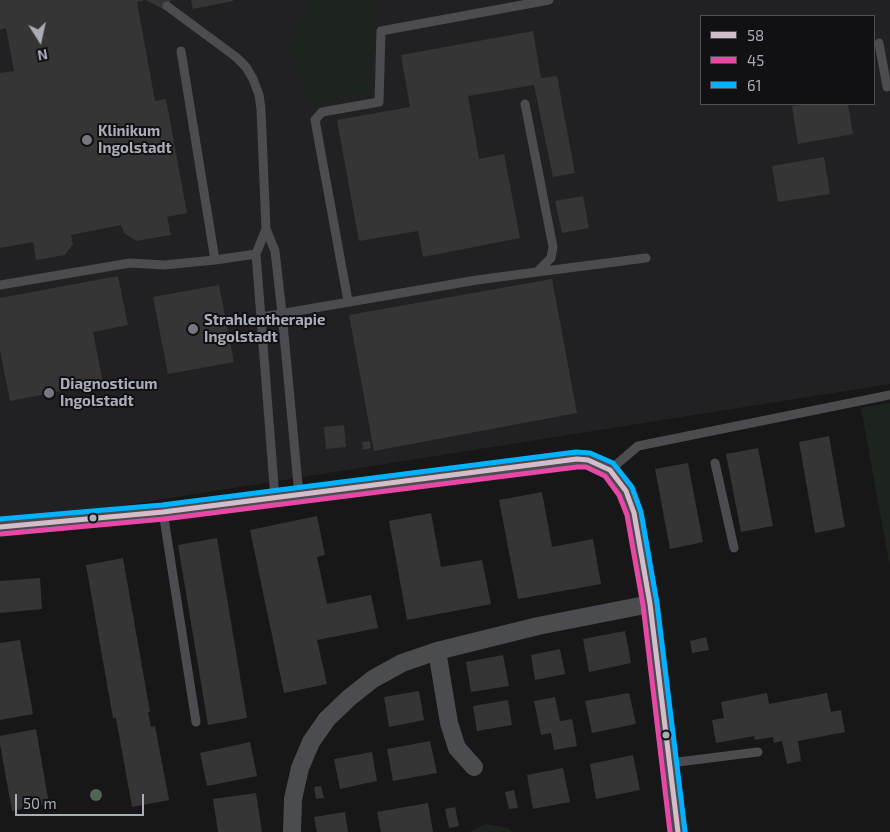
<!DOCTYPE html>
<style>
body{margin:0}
#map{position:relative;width:890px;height:832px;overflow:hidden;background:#171717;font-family:"Exo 2",sans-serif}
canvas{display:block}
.legend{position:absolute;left:700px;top:15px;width:175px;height:90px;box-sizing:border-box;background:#111113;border:1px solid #4d4f55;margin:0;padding:6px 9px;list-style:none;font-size:15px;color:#a8adb8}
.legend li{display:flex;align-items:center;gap:10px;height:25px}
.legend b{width:25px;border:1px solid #4d4f55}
.north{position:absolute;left:15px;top:15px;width:50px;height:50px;-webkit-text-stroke:4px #111113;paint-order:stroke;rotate:170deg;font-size:14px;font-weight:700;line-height:20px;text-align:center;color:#a8adb8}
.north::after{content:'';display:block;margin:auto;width:18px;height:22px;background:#a8adb8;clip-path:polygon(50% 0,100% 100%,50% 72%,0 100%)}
.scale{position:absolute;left:15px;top:794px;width:129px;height:22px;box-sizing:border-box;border:2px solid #a8adb8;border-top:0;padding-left:6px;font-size:15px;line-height:18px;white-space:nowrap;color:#a8adb8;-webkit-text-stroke:4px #111113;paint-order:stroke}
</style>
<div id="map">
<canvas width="890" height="832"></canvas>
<ul class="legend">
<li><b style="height:6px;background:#d3bdca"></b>58</li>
<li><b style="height:6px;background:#e748a6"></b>45</li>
<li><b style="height:6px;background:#00b2ff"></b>61</li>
</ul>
<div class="north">N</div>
<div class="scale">50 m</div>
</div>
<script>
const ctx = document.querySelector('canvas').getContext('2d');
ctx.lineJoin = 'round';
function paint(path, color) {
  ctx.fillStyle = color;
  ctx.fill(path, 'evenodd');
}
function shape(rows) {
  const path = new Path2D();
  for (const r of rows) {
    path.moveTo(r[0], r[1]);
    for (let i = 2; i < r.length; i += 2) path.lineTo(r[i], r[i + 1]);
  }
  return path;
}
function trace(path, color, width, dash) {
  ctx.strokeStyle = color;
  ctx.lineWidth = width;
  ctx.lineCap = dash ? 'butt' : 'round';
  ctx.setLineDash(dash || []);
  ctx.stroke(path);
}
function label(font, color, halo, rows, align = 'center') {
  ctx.font = font + ' "Exo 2",sans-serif';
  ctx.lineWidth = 4;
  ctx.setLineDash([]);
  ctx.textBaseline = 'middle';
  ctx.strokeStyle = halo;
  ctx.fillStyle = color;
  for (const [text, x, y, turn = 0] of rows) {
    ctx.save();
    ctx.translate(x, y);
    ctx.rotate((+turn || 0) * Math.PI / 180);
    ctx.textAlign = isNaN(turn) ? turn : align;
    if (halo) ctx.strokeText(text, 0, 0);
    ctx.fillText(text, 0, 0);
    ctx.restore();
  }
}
const built = shape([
 [0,0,890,0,890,384,0,525],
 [701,16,874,16,874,104,701,104]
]);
const green = shape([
 [310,0,378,0,369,92,309,104,290,45],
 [890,403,890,568,861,408],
 [486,824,508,828,512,832,469,832]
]);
const building = shape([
 [0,0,145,0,137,2,155,101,166,99,187,213,167,217,171,235,136,241,124,233,121,225,71,235,73,244,65,255,36,260,33,242,0,248,0,73,14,71,6,28,0,30],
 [146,0,171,0,165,10],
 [191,0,233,0,233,1,193,9],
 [533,31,541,78,557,76,575,173,553,177,534,85,468,96,479,159,504,154,520,238,423,257,418,231,359,241,337,120,410,107,401,55],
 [801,104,848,104,853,134,798,144,792,106],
 [824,157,830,194,778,202,772,166],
 [583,196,589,228,562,233,555,201],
 [118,276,128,325,93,332,103,383,10,401,0,350,0,298],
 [552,279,577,413,374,451,349,315],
 [219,285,234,362,168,374,153,297],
 [344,425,346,447,326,449,324,427],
 [829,436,845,527,815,533,799,442],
 [370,441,371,448,363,450,362,442],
 [758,448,773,526,741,532,726,454],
 [688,463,703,542,670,549,655,469],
 [542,492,552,547,593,539,601,584,518,599,499,500],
 [431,513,441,567,482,560,491,604,407,620,389,521],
 [317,516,325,555,317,557,327,604,371,595,378,628,317,640,327,684,284,693,250,530],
 [217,538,247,718,208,725,178,545],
 [123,558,150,712,148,712,151,727,155,726,169,800,132,807,116,718,113,718,86,565],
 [40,578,42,609,0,613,0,581],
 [625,631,631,663,589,672,583,639],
 [706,637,709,650,692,653,690,641],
 [20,640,33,714,0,720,0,643],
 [560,649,565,674,535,680,531,655],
 [503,655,509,686,471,692,466,662],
 [419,691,424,720,389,727,384,697],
 [629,693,636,724,592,733,585,701],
 [767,693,769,704,827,693,831,712,841,710,845,732,798,741,801,761,787,764,782,741,774,743,773,737,755,740,754,736,716,743,712,720,724,718,721,702],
 [555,697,560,721,572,719,577,746,554,750,551,733,541,735,534,701],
 [508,700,512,725,477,731,473,706],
 [36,729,49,804,12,811,0,744,0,736],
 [430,741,437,773,393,781,387,749],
 [250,742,257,776,207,786,200,753],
 [372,752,377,781,340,789,334,759],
 [633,755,640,790,596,799,590,764],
 [563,768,570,802,533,809,527,775],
 [321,786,324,798,316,799,314,787],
 [514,790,518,808,509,809,505,792],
 [256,793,262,832,218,832,213,799],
 [428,803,433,832,381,832,377,812],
 [455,807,459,826,449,828,445,809],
 [345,812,348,832,317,832,314,817]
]);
const service = shape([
 [167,6,236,57,246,67,253,79,259,95,261,109,266,229],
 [879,43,887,87,890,86],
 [181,51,215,260,256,254],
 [537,272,646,258],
 [0,285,130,263,164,265,215,260],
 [348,301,315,120,322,112,379,102,381,31,549,0],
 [262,317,477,280,537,272,551,258,553,247,525,104],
 [715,463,734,548],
 [610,470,638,446,890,395],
 [275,498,256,254,266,229,275,251,282,313,299,495],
 [163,512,196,722],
 [670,763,758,752]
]);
const minor = shape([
 [0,527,163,512,577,459,588,460,610,470,626,491,634,513,650,604,678,832],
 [437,651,449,723,457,748,474,767],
 [292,832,293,799,300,768,311,742,327,719,349,698,373,679,402,663,437,651,538,626,650,604]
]);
const bus1 = shape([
 [0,527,163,512,577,459,588,460,610,470,626,491,634,513,650,604,678,832]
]);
const bus2 = shape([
 [1,534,164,519,577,467,586,467,605,476,619,495,627,515,643,605,670,832]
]);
const bus3 = shape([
 [0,519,162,505,576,452,590,453,613,463,632,487,641,512,657,603,685,831]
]);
const trees = [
 [96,795]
];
const markers = [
 [87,140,6,"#757880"],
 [193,329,6,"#757880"],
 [49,393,6,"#757880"],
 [93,518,4.5,"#a8adb8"],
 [666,735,4.5,"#a8adb8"]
];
const poiNames = [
 ["Klinikum",98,131],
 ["Ingolstadt",98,148],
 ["Strahlentherapie",204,320],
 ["Ingolstadt",204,337],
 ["Diagnosticum",60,384],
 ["Ingolstadt",60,401]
];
paint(built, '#212123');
paint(green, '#1d241e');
paint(building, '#353536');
trace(service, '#4b4c50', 9);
trace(minor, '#4b4c50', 18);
trace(bus1, '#d3bdca', 5);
trace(bus2, '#e748a6', 5);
trace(bus3, '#00b2ff', 5);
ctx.fillStyle = '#506451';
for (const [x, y] of trees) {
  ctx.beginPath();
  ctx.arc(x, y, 6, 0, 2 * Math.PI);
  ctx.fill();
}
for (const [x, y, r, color] of markers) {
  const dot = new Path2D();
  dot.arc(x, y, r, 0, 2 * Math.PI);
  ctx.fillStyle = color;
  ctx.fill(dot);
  trace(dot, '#111113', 2);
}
label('bold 15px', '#a8adb8', '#111113', poiNames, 'left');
</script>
